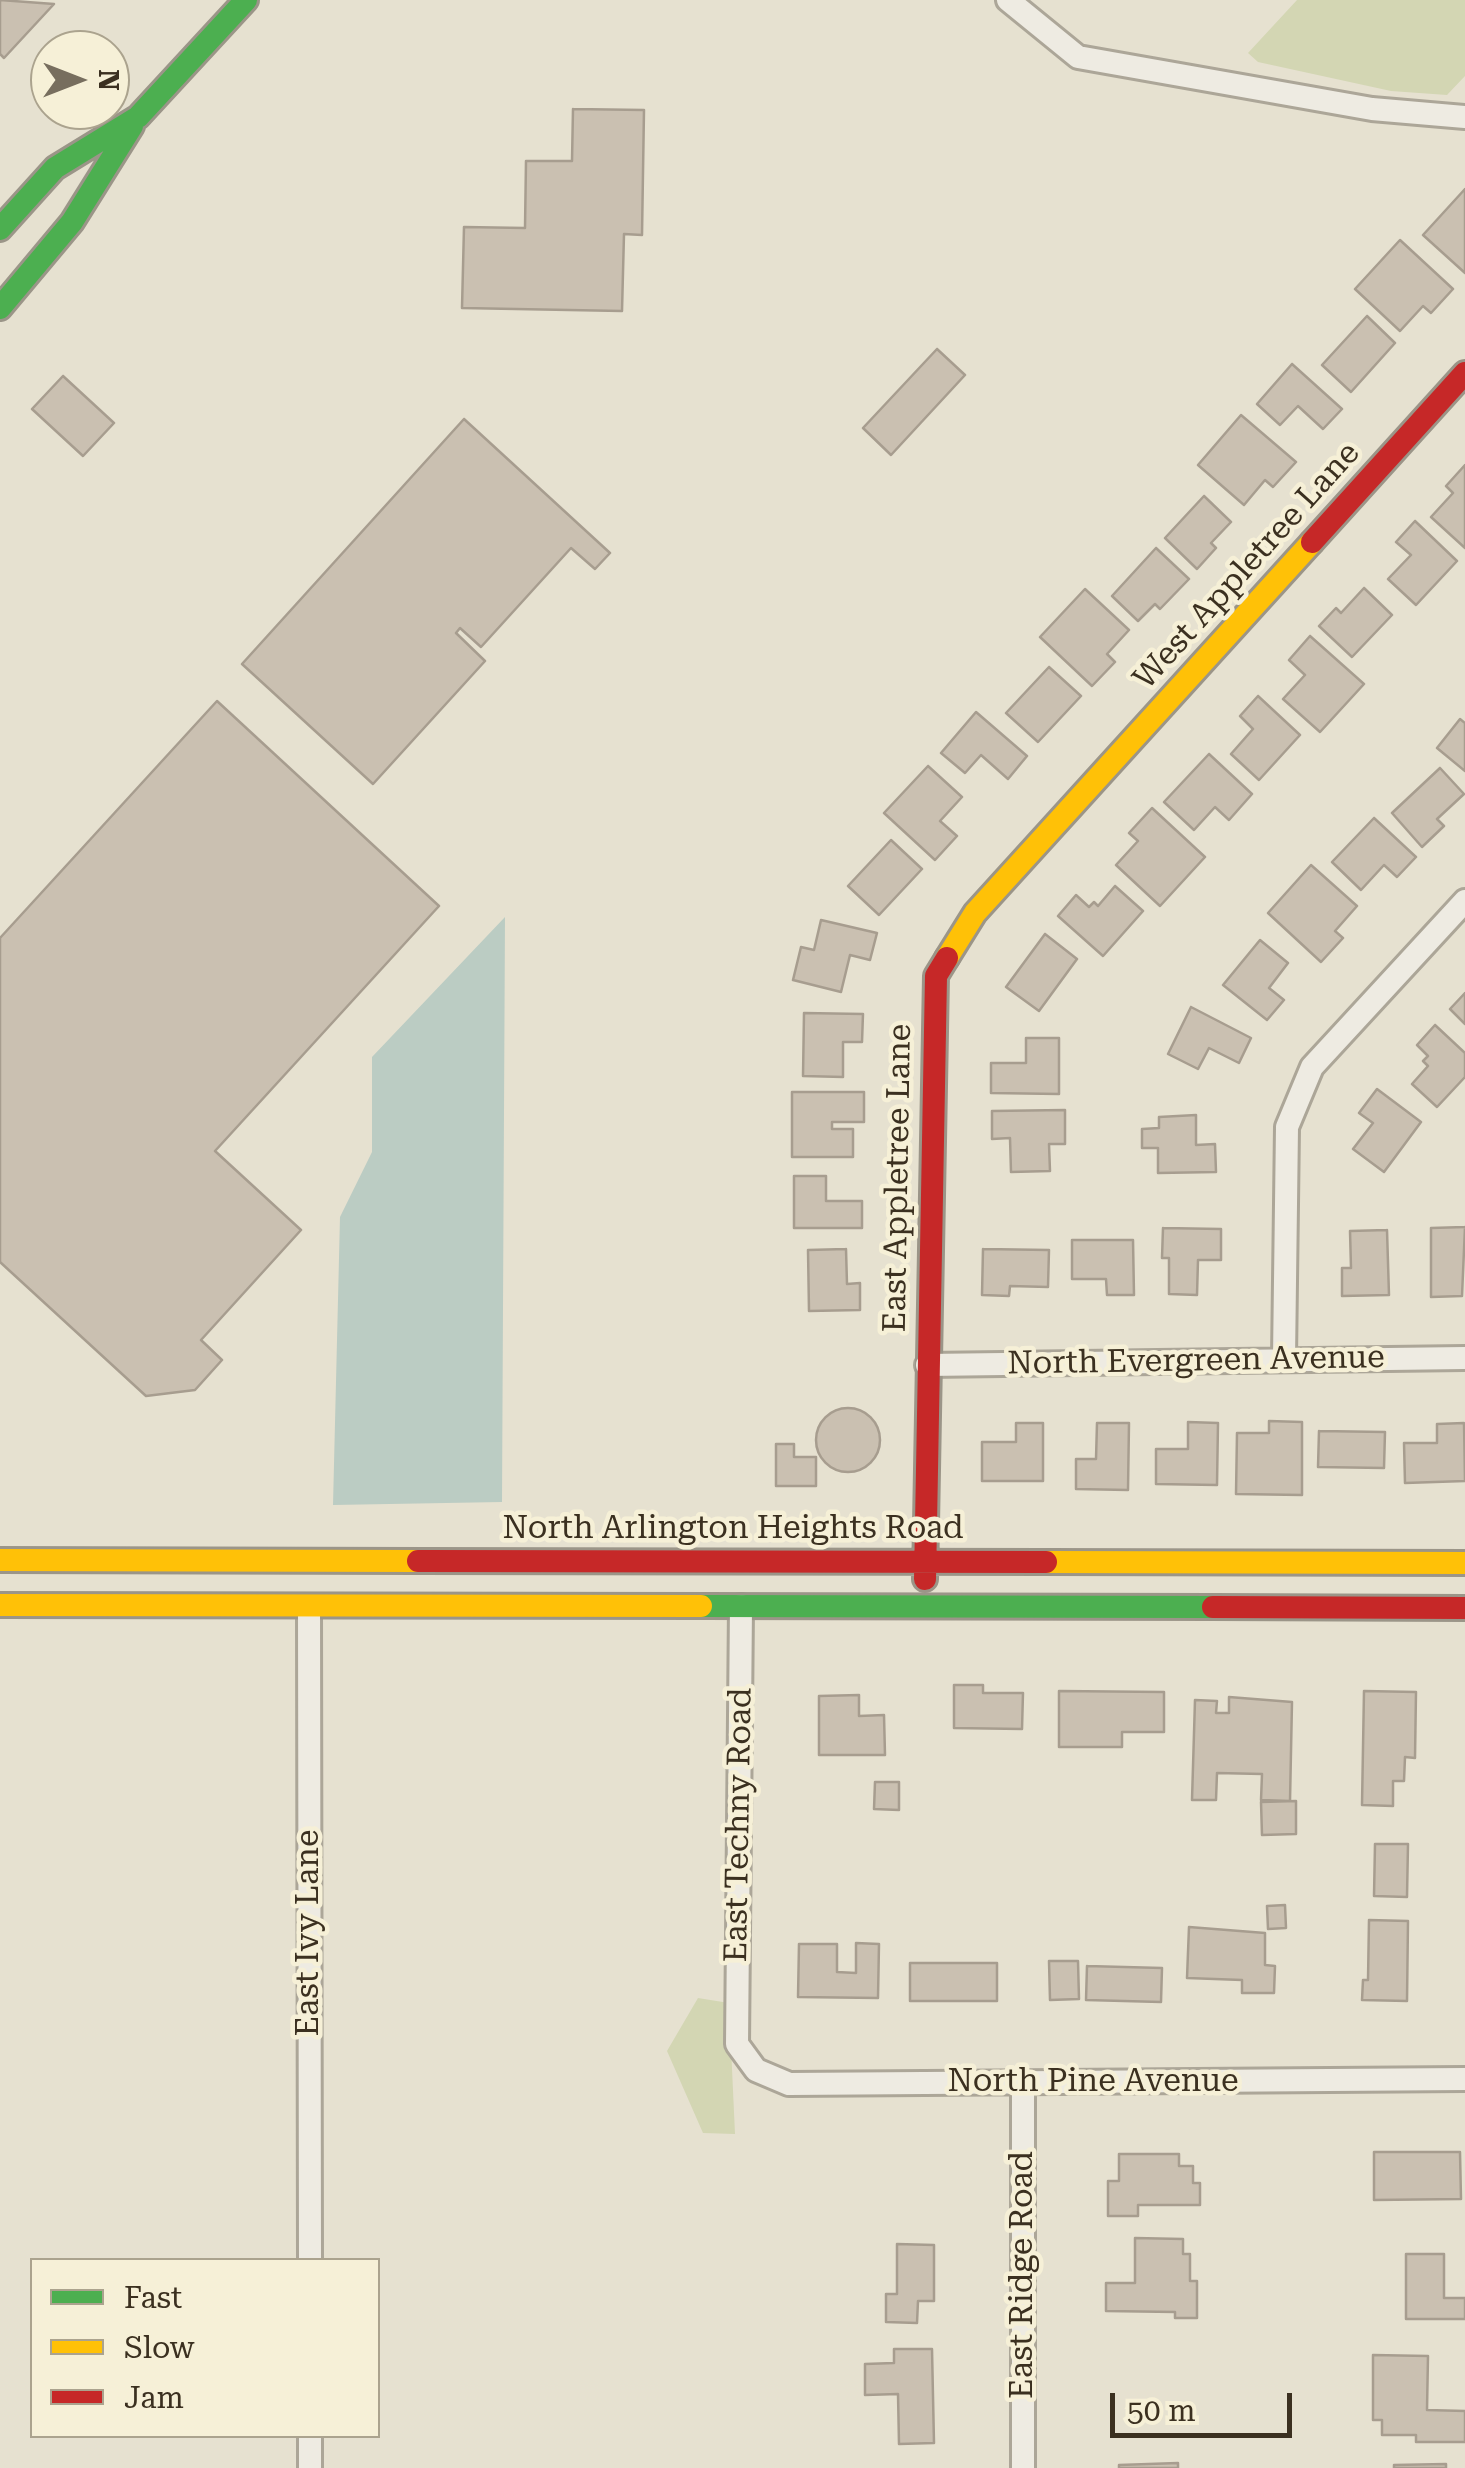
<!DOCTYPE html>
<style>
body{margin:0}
#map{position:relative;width:1465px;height:2468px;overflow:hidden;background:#e6e1d0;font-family:"Roboto Serif",serif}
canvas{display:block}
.legend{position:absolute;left:30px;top:2258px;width:350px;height:180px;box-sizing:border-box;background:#f6f0d7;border:2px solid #aba38e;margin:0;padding:12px 18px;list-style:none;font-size:30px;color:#3b3020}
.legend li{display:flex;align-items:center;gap:20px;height:50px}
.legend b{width:50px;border:2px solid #aba38e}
.north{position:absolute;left:30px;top:30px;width:100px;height:100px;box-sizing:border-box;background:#f6f0d7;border:2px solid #aba38e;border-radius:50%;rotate:90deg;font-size:28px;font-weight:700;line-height:40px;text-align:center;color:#3b3020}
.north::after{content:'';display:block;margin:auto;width:35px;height:45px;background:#776e5e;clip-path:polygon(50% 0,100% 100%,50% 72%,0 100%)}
.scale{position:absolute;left:1110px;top:2393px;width:182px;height:45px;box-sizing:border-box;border:5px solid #3b3020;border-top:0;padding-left:12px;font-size:30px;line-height:35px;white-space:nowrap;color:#3b3020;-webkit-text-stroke:8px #f6f0d7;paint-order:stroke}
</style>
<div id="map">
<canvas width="1465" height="2468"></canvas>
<ul class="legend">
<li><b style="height:12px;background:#4caf50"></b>Fast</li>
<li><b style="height:12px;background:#ffc107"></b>Slow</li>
<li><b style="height:12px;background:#c62828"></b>Jam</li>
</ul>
<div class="north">N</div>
<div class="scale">50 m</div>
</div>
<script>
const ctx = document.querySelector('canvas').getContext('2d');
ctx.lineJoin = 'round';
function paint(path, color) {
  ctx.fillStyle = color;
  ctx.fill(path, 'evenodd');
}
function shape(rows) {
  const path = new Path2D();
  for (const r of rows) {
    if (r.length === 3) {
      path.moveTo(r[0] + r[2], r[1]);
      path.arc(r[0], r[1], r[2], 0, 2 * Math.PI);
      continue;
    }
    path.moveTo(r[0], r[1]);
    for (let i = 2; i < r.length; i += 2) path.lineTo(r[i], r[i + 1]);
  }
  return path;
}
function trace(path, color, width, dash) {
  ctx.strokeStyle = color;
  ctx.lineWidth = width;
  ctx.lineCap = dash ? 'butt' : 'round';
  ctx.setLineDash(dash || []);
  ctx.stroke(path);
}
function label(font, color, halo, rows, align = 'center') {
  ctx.font = font + ' "Roboto Serif",serif';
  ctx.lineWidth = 9;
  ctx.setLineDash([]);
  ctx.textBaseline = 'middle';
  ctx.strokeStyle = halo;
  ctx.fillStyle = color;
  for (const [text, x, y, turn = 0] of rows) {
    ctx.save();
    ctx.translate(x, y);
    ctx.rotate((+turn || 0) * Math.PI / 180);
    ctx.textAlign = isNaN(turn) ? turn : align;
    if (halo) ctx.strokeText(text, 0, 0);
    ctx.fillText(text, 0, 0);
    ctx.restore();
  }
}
const green = shape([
 [1297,0,1465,0,1465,76,1447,95,1391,91,1258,62,1248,53],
 [698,1998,729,2003,735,2134,703,2133,667,2051]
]);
const water = shape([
 [505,917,502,1502,333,1505,340,1217,372,1152,372,1057]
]);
const building = shape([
 [0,0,54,4,4,58,0,54,0,0],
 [573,109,644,110,642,235,624,234,622,311,462,308,464,227,525,228,526,161,572,161,573,109],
 [1465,189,1465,273,1423,235,1465,189],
 [1400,240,1453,289,1431,313,1423,306,1400,331,1355,289,1400,240],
 [1367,316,1395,343,1351,392,1322,365,1367,316],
 [937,349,965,375,891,455,863,428,937,349],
 [1292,364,1342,409,1323,429,1298,406,1280,425,1257,404,1292,364],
 [63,376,114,423,83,456,32,409,63,376],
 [1241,415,1296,462,1273,487,1265,480,1244,505,1198,465,1241,415],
 [464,419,610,553,595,569,571,548,481,647,460,628,456,633,485,661,373,784,242,664,464,419],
 [1465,465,1465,548,1431,517,1453,493,1446,486,1465,465],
 [1204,496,1231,522,1211,543,1216,548,1197,569,1165,538,1204,496],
 [1415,521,1457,561,1416,605,1388,579,1411,555,1396,542,1415,521],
 [1156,548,1189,579,1160,609,1155,604,1138,621,1112,596,1156,548],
 [1364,588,1392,615,1352,657,1319,626,1336,608,1341,613,1364,588],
 [1085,589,1129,630,1107,654,1115,662,1092,686,1040,637,1085,589],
 [1310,636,1364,684,1320,732,1283,699,1305,675,1289,660,1310,636],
 [1049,667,1081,696,1038,742,1006,713,1049,667],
 [1258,696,1300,735,1259,780,1231,754,1253,729,1240,716,1258,696],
 [217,701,439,906,215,1151,301,1230,201,1340,222,1360,195,1390,146,1396,0,1262,0,938,217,701],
 [976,712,1027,756,1008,779,981,755,965,773,941,753,976,712],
 [1460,719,1465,723,1465,771,1437,748,1460,719],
 [1209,754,1252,794,1229,820,1215,807,1194,830,1164,802,1209,754],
 [928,766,962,797,940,821,957,836,935,860,884,813,928,766],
 [1440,768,1464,794,1437,819,1444,826,1422,847,1392,813,1440,768],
 [1152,808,1205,857,1160,906,1116,865,1138,841,1129,833,1152,808],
 [1374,818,1416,857,1397,877,1384,865,1361,890,1332,862,1374,818],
 [891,840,922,869,879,915,848,886,891,840],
 [1311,865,1357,906,1335,931,1343,938,1321,962,1268,913,1311,865],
 [1115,886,1143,911,1103,956,1058,916,1076,895,1089,907,1094,902,1098,906,1115,886],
 [821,920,877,933,870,960,850,955,841,992,793,980,801,947,814,950,821,920],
 [1045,934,1077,959,1039,1011,1006,987,1045,934],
 [1260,940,1288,963,1269,988,1284,1000,1267,1020,1223,985,1260,940],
 [1465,993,1465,1024,1450,1009,1465,993],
 [1191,1007,1251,1038,1239,1063,1209,1048,1198,1069,1168,1054,1191,1007],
 [804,1013,863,1014,862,1042,843,1042,843,1077,803,1076,804,1013],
 [1435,1025,1465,1053,1465,1077,1437,1107,1412,1084,1428,1066,1423,1061,1428,1056,1417,1045,1435,1025],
 [1026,1038,1059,1038,1059,1094,991,1093,991,1063,1026,1063,1026,1038],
 [1377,1089,1421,1122,1384,1172,1353,1149,1373,1123,1359,1113,1377,1089],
 [792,1092,864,1092,864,1122,832,1122,832,1129,853,1129,853,1157,792,1157,792,1092],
 [1065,1110,1065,1144,1049,1144,1050,1171,1011,1172,1010,1138,992,1139,992,1111,1065,1110],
 [1196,1115,1196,1145,1215,1144,1216,1172,1158,1173,1158,1148,1142,1148,1142,1129,1159,1128,1159,1117,1196,1115],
 [794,1176,826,1176,826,1201,862,1201,862,1228,794,1228,794,1176],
 [1465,1227,1462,1296,1431,1297,1431,1228,1465,1227],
 [1163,1228,1221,1229,1221,1260,1198,1260,1197,1295,1169,1294,1169,1258,1162,1258,1163,1228],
 [1387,1230,1389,1295,1342,1296,1342,1268,1351,1268,1350,1231,1387,1230],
 [1072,1240,1133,1240,1134,1295,1107,1295,1106,1279,1072,1279,1072,1240],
 [846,1249,847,1284,860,1283,860,1310,809,1311,808,1250,846,1249],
 [983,1249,1049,1250,1048,1287,1010,1286,1009,1296,982,1295,983,1249],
 [848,1440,32],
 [1269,1421,1302,1422,1302,1495,1236,1494,1237,1433,1269,1433,1269,1421],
 [1188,1422,1218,1423,1217,1485,1156,1484,1156,1449,1188,1449,1188,1422],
 [1016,1423,1043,1423,1043,1481,982,1481,982,1442,1016,1442,1016,1423],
 [1097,1423,1129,1423,1128,1490,1076,1489,1076,1459,1096,1459,1097,1423],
 [1464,1423,1465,1481,1405,1483,1404,1443,1437,1443,1437,1424,1464,1423],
 [1319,1431,1385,1432,1384,1468,1318,1467,1319,1431],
 [776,1444,794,1444,794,1457,816,1457,816,1486,776,1486,776,1444],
 [954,1685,983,1685,983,1693,1023,1693,1022,1729,954,1728,954,1685],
 [1059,1691,1164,1692,1164,1732,1122,1732,1122,1747,1059,1747,1059,1691],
 [1364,1691,1416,1692,1415,1758,1405,1757,1404,1781,1393,1781,1393,1806,1362,1805,1364,1691],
 [859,1695,859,1716,884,1715,885,1755,819,1755,819,1696,859,1695],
 [1229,1697,1292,1702,1290,1801,1261,1800,1262,1774,1217,1773,1216,1800,1192,1800,1195,1700,1217,1701,1216,1713,1229,1713,1229,1697],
 [875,1782,899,1782,899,1810,874,1809,875,1782],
 [1296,1801,1296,1834,1262,1835,1261,1802,1296,1801],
 [1375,1844,1408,1844,1407,1897,1374,1896,1375,1844],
 [1285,1905,1286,1928,1268,1929,1267,1906,1285,1905],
 [1369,1920,1408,1921,1407,2001,1362,2000,1363,1980,1368,1980,1369,1920],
 [1189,1927,1265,1933,1265,1965,1275,1966,1274,1993,1242,1993,1242,1980,1187,1978,1189,1927],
 [856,1943,879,1944,878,1998,798,1997,799,1944,837,1944,837,1972,856,1973,856,1943],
 [1049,1961,1078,1961,1079,1999,1050,2000,1049,1961],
 [910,1963,997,1963,997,2001,910,2001,910,1963],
 [1087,1966,1162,1968,1161,2002,1086,2000,1087,1966],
 [1374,2152,1460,2152,1461,2199,1374,2200,1374,2152],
 [1119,2154,1179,2154,1179,2166,1193,2166,1193,2183,1200,2183,1200,2205,1138,2205,1138,2216,1108,2216,1108,2181,1119,2181,1119,2154],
 [1135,2238,1183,2239,1183,2254,1190,2254,1190,2281,1197,2281,1197,2318,1175,2318,1175,2312,1106,2311,1106,2283,1135,2283,1135,2238],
 [897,2244,934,2245,934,2301,918,2301,917,2323,886,2322,886,2294,897,2294,897,2244],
 [1406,2254,1444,2254,1444,2298,1465,2298,1465,2319,1406,2319,1406,2254],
 [894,2349,932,2349,934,2443,899,2444,898,2394,865,2395,865,2364,894,2363,894,2349],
 [1373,2355,1428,2356,1427,2410,1465,2411,1465,2442,1416,2442,1416,2435,1382,2435,1382,2420,1373,2420,1373,2355],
 [1178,2463,1178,2468,1119,2468,1119,2465,1178,2463],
 [1446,2464,1446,2468,1394,2468,1394,2465,1446,2464]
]);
const street = shape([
 [1008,0,1078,57,1372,109,1465,117],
 [1284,1358,1287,1127,1312,1067,1465,901],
 [927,1365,1465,1358],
 [309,1606,310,2260],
 [741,1606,737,2044,756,2070,789,2084,1465,2079],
 [1023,2083,1023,2468],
 [310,2436,310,2468]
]);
const fast = shape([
 [0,229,55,168,138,117,246,0],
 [0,308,72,222,132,126],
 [701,1606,1213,1607]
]);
const slow = shape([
 [947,958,975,913,1312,542],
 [0,1560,418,1561],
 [1046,1562,1465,1563],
 [0,1605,701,1606]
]);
const jam = shape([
 [1312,542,1465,373],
 [418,1561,1046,1562],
 [925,1579,936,976,947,958],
 [1213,1607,1465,1608]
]);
const streetNames = [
 ["West Appletree Lane",1247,566,-48],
 ["East Appletree Lane",898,1178,-89],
 ["North Evergreen Avenue",1196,1361,-1],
 ["North Arlington Heights Road",733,1529],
 ["East Techny Road",739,1825,-89],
 ["East Ivy Lane",309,1933,-90],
 ["North Pine Avenue",1093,2082],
 ["East Ridge Road",1023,2275,-90]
];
paint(green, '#d3d6b3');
paint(water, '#bbccc3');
paint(building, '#cac0b1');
trace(building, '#a79d8f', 2.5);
trace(street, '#aca698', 28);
trace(fast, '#9b9588', 28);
trace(slow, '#9b9588', 28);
trace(jam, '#9b9588', 28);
trace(street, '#eeebe2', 22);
trace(fast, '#4caf50', 22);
trace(slow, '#ffc107', 22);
trace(jam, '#c62828', 22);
label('32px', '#3b3020', '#f6f0d7', streetNames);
</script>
